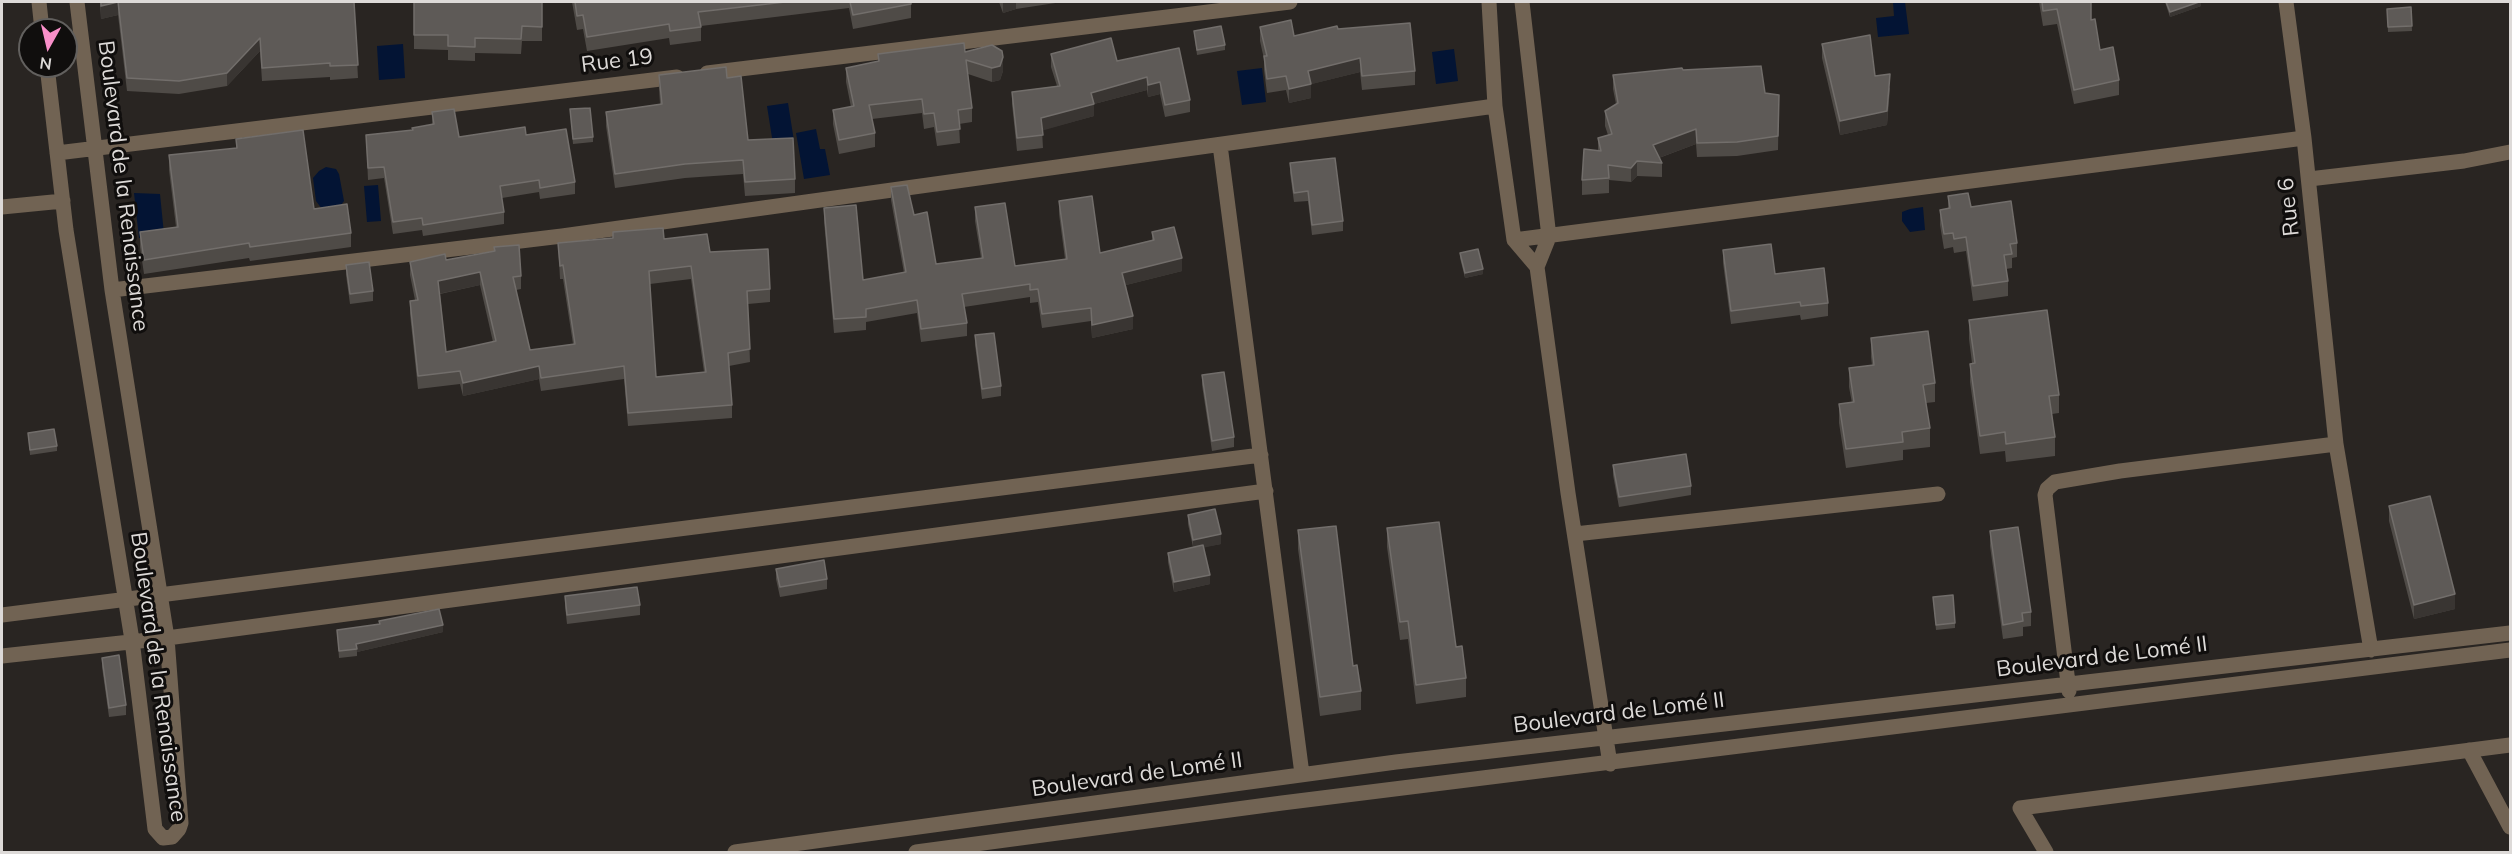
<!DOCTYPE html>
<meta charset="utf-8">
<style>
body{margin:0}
#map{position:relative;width:2512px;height:854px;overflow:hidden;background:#292522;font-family:Mulish,sans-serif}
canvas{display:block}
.frame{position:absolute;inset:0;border:3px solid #dddad8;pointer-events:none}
.north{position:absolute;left:18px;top:18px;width:60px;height:60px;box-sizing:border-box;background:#100e0d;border:2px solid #62605e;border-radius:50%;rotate:188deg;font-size:16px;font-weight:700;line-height:24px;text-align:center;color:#dddad8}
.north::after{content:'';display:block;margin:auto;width:21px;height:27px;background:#f98fc9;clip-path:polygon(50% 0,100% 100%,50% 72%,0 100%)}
</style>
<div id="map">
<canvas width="2512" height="854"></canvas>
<div class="frame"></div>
<div class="north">N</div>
</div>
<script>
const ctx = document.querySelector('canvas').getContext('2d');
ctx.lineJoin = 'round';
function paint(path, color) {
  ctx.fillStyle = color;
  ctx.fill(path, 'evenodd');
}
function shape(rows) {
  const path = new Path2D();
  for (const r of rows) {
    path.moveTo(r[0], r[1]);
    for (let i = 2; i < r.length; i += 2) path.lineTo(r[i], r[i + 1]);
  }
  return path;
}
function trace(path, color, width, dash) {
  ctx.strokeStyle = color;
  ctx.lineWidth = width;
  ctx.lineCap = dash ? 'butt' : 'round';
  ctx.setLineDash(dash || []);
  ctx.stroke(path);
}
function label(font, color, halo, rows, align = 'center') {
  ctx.font = font + ' Mulish,sans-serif';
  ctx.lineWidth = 6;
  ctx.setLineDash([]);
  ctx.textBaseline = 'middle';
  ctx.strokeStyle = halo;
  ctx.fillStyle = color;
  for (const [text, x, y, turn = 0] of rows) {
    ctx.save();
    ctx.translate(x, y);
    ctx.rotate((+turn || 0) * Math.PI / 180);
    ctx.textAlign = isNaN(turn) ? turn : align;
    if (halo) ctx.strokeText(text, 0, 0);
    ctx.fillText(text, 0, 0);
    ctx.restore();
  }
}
const water = shape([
 [1893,2,1905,2,1909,34,1878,37,1876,18,1894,16],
 [403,44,405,78,379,80,377,46],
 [1454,49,1458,81,1436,84,1432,52],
 [1262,68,1266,102,1242,105,1237,71],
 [788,103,794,141,773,144,767,106],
 [816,129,820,149,825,149,830,175,804,179,796,133],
 [326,167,336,169,339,174,344,201,338,209,322,209,316,201,313,178,319,171],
 [378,185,381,221,367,222,364,186],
 [134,193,160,194,164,234,139,238],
 [1923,207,1925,230,1910,232,1902,221,1902,212,1910,209]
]);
const minor = shape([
 [39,2,42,30],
 [1489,2,1495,106,1514,240,1537,267],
 [1522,2,1549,237,1537,267,1568,493,1610,764],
 [2286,2,2304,138,2336,444,2371,650],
 [47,66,66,230,132,640,155,829,163,838,172,837,179,829,181,823,167,638,112,290,77,2],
 [707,73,1290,2],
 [1220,145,1302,774],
 [57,153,677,77],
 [2309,179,2464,161,2510,152],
 [2,207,63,201],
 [1514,240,2304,138],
 [112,290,562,236,1495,106],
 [1575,534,1938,494],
 [2,615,1261,455],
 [2,656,167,638,1266,491],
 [2069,691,2045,495,2047,489,2055,482,2120,471,2336,444],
 [2469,750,2510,827],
 [735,852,1396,762,2510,633],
 [916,852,1282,803,2510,650],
 [2046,852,2020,808,2510,745]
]);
const wall = shape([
 [100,2,354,2,358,78,330,80,330,77,262,81,260,51,227,86,179,94,127,91,118,15,101,19],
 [414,2,542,2,542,41,522,41,521,54,475,53,475,61,448,60,448,50,414,49],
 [572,2,911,2,911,18,853,29,849,8,701,26,701,41,670,45,669,38,587,51,583,29,577,30],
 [999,2,1062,2,1016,9,1003,13],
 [2039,2,2091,2,2091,20,2100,50,2119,80,2119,95,2074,104,2057,24,2043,26],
 [2165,2,2201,2,2201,6,2170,17],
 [2411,7,2412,31,2388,32,2387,9],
 [1260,27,1294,36,1338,29,1415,71,1415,85,1362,90,1360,72,1311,84,1311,98,1289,103,1286,90,1267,93,1264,70,1264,59,1260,41],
 [1194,31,1225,45,1225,50,1197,55],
 [1822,44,1875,76,1890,88,1887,125,1840,135,1822,58],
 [965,52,1003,71,1000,80,992,82,968,74,972,108,972,122,959,124,960,143,937,146,934,127,924,129,922,113,872,119,875,133,875,147,839,154,833,124,833,110,851,107,846,82,846,68,878,61,878,54],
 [1051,54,1117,61,1190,100,1190,112,1165,117,1160,94,1148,97,1147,90,1094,104,1094,116,1042,130,1043,148,1017,151,1012,104,1012,92,1057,86,1051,67],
 [1683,70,1765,93,1779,95,1778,150,1737,156,1697,157,1696,144,1659,158,1662,163,1662,177,1637,176,1631,182,1609,180,1609,193,1582,195,1582,180,1598,151,1598,138,1608,135,1605,126,1605,111,1616,104,1613,89,1613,75],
 [659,75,727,78,748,140,795,179,795,193,745,196,743,174,685,178,615,188,606,126,606,112,660,104,659,89],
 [570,109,593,137,593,142,573,144],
 [432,112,459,137,526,135,575,182,575,194,540,199,539,192,502,198,504,212,504,224,423,236,422,230,393,234,384,178,368,180,366,135,412,130,432,124],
 [236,139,314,209,351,233,351,247,250,261,249,258,144,274,140,247,140,232,176,227,169,170,169,155,236,148],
 [1290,163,1343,221,1343,231,1312,235,1308,201,1294,202,1290,173],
 [891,187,914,215,936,264,981,258,975,221,975,207,1015,266,1065,259,1059,214,1059,201,1100,253,1152,240,1152,232,1182,271,1126,285,1133,329,1092,338,1091,321,1042,328,1038,302,1030,303,1030,297,964,307,967,323,967,336,921,342,917,313,866,322,866,330,834,333,824,221,824,208,863,280,904,273,891,200],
 [1948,196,1971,207,2017,243,2017,257,2012,258,2012,268,2006,269,2008,281,2008,296,1973,301,1966,251,1954,253,1953,247,1944,249,1940,225,1940,210,1948,209],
 [613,232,664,239,710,252,770,289,770,302,748,304,750,362,729,366,732,405,732,418,628,426,624,379,541,391,539,379,463,396,460,384,418,389,410,314,410,301,415,300,410,275,410,262,446,260,521,276,521,289,516,290,530,350,573,344,563,279,560,279,558,243,613,238],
 [691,279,704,372,656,377,650,284],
 [480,285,493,342,446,352,440,294],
 [1723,250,1775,274,1828,303,1828,316,1801,320,1800,315,1731,324,1723,263],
 [1460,253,1483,274,1465,278,1460,258],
 [346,265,373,291,373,301,350,304,346,275],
 [1969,320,2059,395,2059,413,2052,414,2055,437,2055,456,2006,462,2005,451,1980,454,1970,382,1970,364,1972,363,1969,339],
 [975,335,1001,386,1001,396,982,399,975,345],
 [1871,338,1935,383,1935,402,1926,403,1930,428,1930,447,1903,450,1903,460,1846,468,1839,423,1839,404,1852,403,1849,387,1849,368,1872,365,1871,357],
 [1202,375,1234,437,1234,447,1212,451,1202,385],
 [28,433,57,446,57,451,30,455],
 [1613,465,1691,486,1691,495,1619,507,1613,475],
 [2389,506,2455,609,2414,619,2389,521],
 [1188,515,1221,544,1204,547,1210,584,1174,592,1168,562,1168,553,1193,547,1188,524],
 [1387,528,1456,647,1466,678,1466,697,1416,704,1408,639,1400,640,1387,547],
 [1298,530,1353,666,1361,691,1361,710,1320,716,1298,549],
 [1990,531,2031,612,2031,626,2023,627,2023,636,2003,639,1990,546],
 [776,569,827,579,827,589,780,597,776,579],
 [565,596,640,605,640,615,567,624,565,606],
 [1933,597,1955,623,1955,628,1936,630],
 [379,621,443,632,357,652,357,656,339,658,337,630,379,624],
 [102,658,126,705,126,715,109,717,102,667]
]);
const shadedWall = shape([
 [118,2,118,15,101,19,101,6],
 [1003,2,1016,2,1016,9,1003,13],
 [2199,2,2201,2,2201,6,2170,17,2170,12],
 [260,38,260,51,227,86,227,73],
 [1003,57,1003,71,1000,80,992,82,992,68],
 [1360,58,1360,72,1308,85,1308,71],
 [1890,74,1887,125,1840,135,1840,121],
 [1147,77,1147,90,1094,104,1094,116,1041,131,1041,118,1091,93],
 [1160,82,1160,94,1148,97,1148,85],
 [1311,84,1311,98,1289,103,1289,89],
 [1696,129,1696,144,1653,160,1653,145],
 [1637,161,1637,176,1631,182,1631,168],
 [1182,258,1182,271,1122,286,1122,273],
 [1483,269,1483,274,1465,278,1465,273],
 [480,272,480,285,438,294,438,281],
 [1133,316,1133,329,1092,338,1092,325],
 [539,366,539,379,463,396,463,383],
 [1221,534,1221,544,1193,550,1193,540],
 [1210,575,1210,584,1174,592,1174,582],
 [2455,594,2455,609,2414,619,2414,605],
 [443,625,443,632,357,652,356,644]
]);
const building = shape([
 [101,2,354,2,358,65,330,66,330,63,262,68,260,38,227,73,179,81,127,78,118,2,101,6,101,2],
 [414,2,542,2,542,27,522,26,521,39,475,38,475,47,448,46,448,35,414,35,414,2],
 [575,2,785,2,698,12,701,27,670,31,669,24,587,37,583,15,577,16,575,2],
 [850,2,911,2,911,4,853,15,850,2],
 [2042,2,2091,2,2091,20,2095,19,2100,50,2113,47,2119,80,2074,90,2057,9,2043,11,2042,2],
 [2166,2,2199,2,2170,12,2166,2],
 [2411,7,2412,26,2388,27,2387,9,2411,7],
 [1291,20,1294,36,1337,26,1338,29,1410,23,1415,71,1362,76,1360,58,1308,71,1311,84,1289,89,1286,76,1267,79,1264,56,1267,56,1260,27,1291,20],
 [1221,26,1225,45,1197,50,1194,31,1221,26],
 [1870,35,1875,76,1890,74,1887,111,1840,121,1822,44,1870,35],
 [1111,38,1117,61,1179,48,1190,100,1165,105,1160,82,1148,85,1147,77,1091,93,1094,104,1041,118,1043,135,1017,138,1012,92,1060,86,1051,54,1111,38],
 [964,43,965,52,992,45,1002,51,1003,57,1000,66,992,68,966,60,972,108,958,110,960,129,937,132,934,113,924,114,922,99,869,105,875,133,839,140,833,110,854,106,846,68,879,61,878,54,964,43],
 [1761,66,1765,93,1779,95,1778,136,1737,142,1697,143,1696,129,1653,145,1662,163,1637,161,1631,168,1608,165,1609,178,1582,180,1584,149,1601,151,1598,138,1612,134,1605,111,1618,103,1613,75,1682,68,1683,70,1761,66],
 [726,67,727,78,741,76,748,140,793,138,795,179,745,182,743,160,685,164,615,174,606,112,662,104,659,75,726,67],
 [590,108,593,137,573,139,570,109,590,108],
 [454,109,459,137,525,127,526,135,566,129,575,182,540,188,539,180,500,186,504,212,423,225,422,218,393,222,384,167,368,168,366,135,413,130,412,128,434,124,432,112,454,109],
 [303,130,314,209,347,204,351,233,250,247,249,243,144,260,140,232,178,227,169,155,237,148,236,139,303,130],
 [1335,158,1343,221,1312,225,1308,191,1294,193,1290,163,1335,158],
 [907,185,914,215,927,212,936,264,983,258,975,207,1005,203,1015,266,1067,259,1059,201,1092,196,1100,253,1154,240,1152,232,1174,227,1182,258,1122,273,1133,316,1092,325,1091,308,1042,314,1038,289,1030,290,1030,284,962,294,967,323,921,329,917,300,866,309,866,317,834,319,824,208,856,205,863,280,906,272,891,187,907,185],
 [1968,193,1971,207,2011,201,2017,243,2010,244,2012,254,2004,255,2008,281,1973,286,1966,237,1954,239,1953,233,1944,234,1940,210,1950,208,1948,196,1968,193],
 [663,228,664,239,707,234,710,252,768,249,770,289,747,291,750,349,728,353,732,405,628,413,624,366,541,378,539,366,463,383,460,371,418,376,410,301,418,300,410,262,445,254,446,260,495,251,494,247,519,245,521,276,513,277,530,350,575,344,563,265,560,266,558,243,613,238,613,232,663,228],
 [691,266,706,372,656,377,649,271,691,266],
 [480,272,496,341,446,352,438,281,480,272],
 [1771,244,1775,274,1824,268,1828,303,1801,306,1800,302,1731,311,1723,250,1771,244],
 [1478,249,1483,269,1465,273,1460,253,1478,249],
 [369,262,373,291,350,294,346,265,369,262],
 [2047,310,2059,395,2049,396,2055,437,2006,444,2005,432,1980,436,1970,364,1975,363,1969,320,2047,310],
 [1928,331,1935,383,1923,385,1930,428,1902,432,1903,442,1846,449,1839,404,1854,402,1849,368,1874,365,1871,338,1928,331],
 [994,333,1001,386,982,389,975,335,994,333],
 [1224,372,1234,437,1212,441,1202,375,1224,372],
 [54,429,57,446,30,450,28,433,54,429],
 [1686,454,1691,486,1619,497,1613,465,1686,454],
 [2430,496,2455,594,2414,605,2389,506,2430,496],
 [1215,509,1221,534,1193,540,1188,515,1215,509],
 [1439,522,1456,647,1462,646,1466,678,1416,685,1408,621,1400,622,1387,528,1439,522],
 [1336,526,1353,666,1357,665,1361,691,1320,697,1298,530,1336,526],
 [2018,527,2031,612,2022,613,2023,621,2003,625,1990,531,2018,527],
 [1203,545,1210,575,1174,582,1168,553,1203,545],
 [824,560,827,579,780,587,776,569,824,560],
 [637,587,640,605,567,615,565,596,637,587],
 [1953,595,1955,623,1936,625,1933,597,1953,595],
 [439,609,443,625,356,644,357,649,339,651,337,630,380,624,379,621,439,609],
 [119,655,126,705,109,708,102,658,119,655]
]);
const streetNames = [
 ["Rue 19",617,61,-7],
 ["Boulevard de la Renaissance",123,186,83],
 ["Rue 6",2289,207,-96],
 ["Boulevard de Lomé II",2102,657,-7],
 ["Boulevard de la Renaissance",158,677,82],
 ["Boulevard de Lomé II",1619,713,-7],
 ["Boulevard de Lomé II",1137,775,-8]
];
paint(water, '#031434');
trace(minor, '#716353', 15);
paint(wall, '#4f4b47');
paint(shadedWall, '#393532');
paint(building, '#5e5a57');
trace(building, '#726e6b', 1.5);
label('22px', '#dddad8', '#100e0d', streetNames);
</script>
